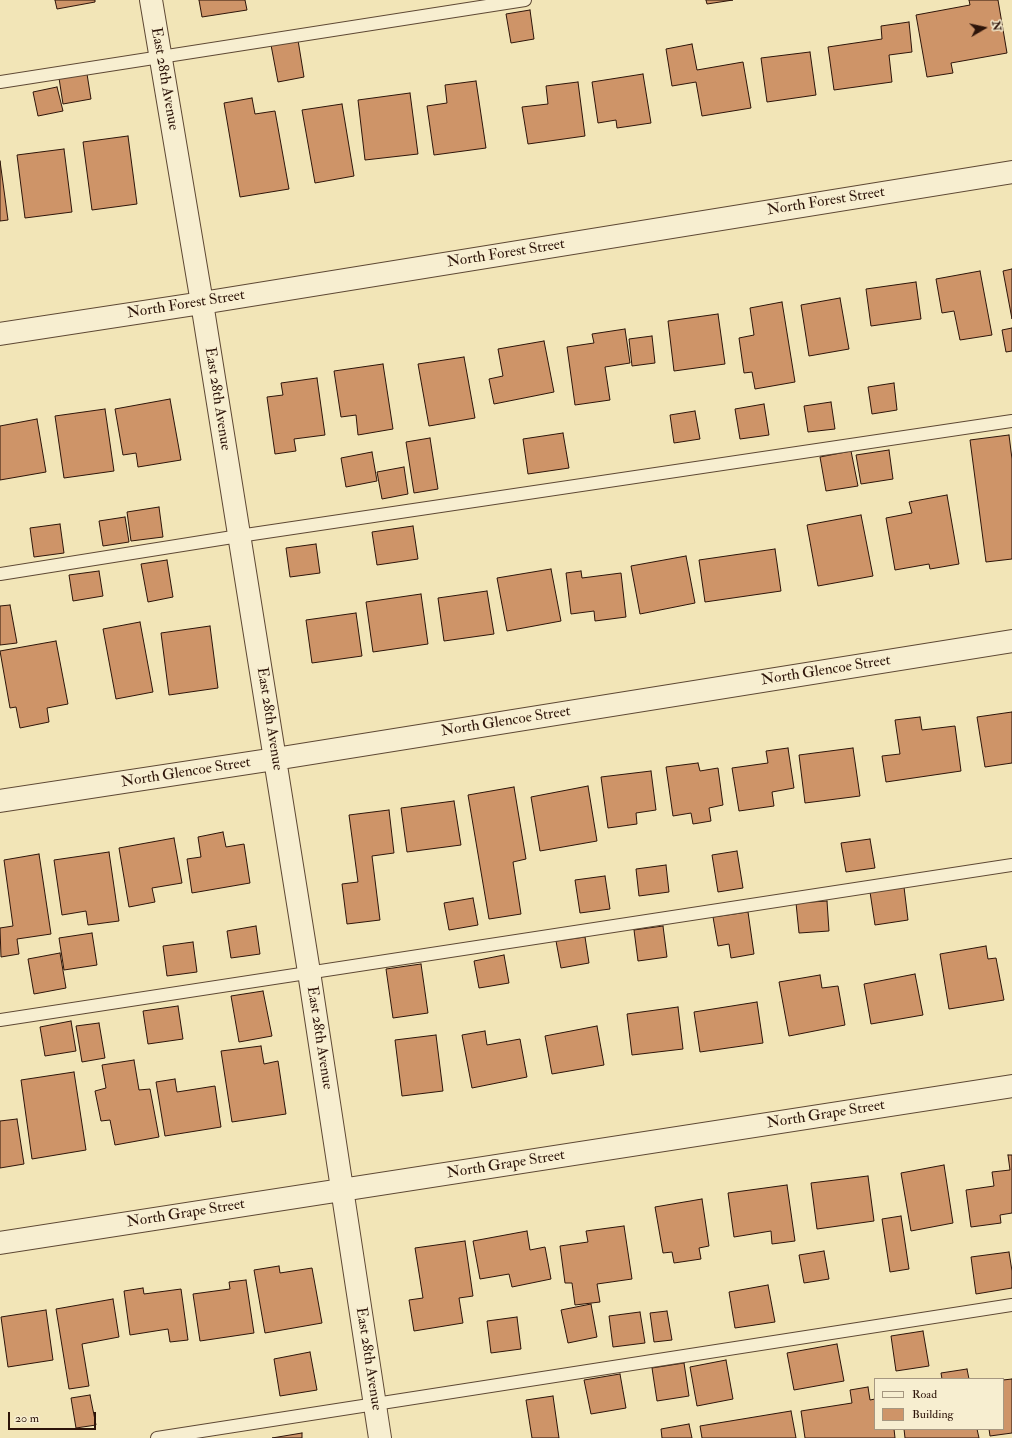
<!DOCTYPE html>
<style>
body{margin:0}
#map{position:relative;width:1012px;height:1438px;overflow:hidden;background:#f2e5b7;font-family:"IM FELL Double Pica",serif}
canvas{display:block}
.legend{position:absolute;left:874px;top:1378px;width:130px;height:52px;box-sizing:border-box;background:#f7eed0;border:1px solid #a69780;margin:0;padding:5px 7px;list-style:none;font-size:12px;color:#2d1409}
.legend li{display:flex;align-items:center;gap:8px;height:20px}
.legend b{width:20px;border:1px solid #a69780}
.north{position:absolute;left:964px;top:8px;width:40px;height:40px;-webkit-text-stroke:3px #f7eed0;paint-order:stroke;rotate:81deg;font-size:11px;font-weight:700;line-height:16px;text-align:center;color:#2d1409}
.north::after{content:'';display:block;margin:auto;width:14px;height:18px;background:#2d1409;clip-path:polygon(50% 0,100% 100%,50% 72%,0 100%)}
.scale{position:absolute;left:8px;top:1412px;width:88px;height:18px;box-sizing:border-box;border:2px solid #2d1409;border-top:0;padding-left:5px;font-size:12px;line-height:14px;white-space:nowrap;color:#2d1409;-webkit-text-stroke:3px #f7eed0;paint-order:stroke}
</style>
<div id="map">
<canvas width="1012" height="1438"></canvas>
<ul class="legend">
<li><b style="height:5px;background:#f7eed0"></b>Road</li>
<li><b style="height:11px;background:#ce9468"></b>Building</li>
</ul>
<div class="north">N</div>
<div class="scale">20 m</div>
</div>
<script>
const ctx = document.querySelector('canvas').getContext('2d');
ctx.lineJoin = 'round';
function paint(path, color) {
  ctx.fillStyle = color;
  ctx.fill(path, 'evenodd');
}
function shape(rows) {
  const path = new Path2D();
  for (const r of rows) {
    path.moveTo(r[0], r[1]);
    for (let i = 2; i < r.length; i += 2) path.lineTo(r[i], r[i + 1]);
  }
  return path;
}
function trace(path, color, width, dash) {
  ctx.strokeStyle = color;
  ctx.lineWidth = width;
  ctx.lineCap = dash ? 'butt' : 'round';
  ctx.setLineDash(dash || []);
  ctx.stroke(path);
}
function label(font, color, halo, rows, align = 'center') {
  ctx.font = font + ' "IM FELL Double Pica",serif';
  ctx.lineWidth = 3;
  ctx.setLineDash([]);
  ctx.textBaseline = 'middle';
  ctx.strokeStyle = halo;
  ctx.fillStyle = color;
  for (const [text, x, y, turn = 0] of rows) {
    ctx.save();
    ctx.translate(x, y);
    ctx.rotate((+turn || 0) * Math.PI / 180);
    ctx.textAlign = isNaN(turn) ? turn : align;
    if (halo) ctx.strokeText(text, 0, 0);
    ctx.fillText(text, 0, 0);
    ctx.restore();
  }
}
const building = shape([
 [55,0,95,0,95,2,57,9,55,0],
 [199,0,245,0,247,10,202,17,199,0],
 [706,0,733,0,707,4,706,0],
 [969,0,998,0,1007,53,951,63,953,73,927,77,916,15,970,5,969,0],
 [530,10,534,39,511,43,506,14,530,10],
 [909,22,912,52,889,55,892,82,834,90,828,47,882,39,881,26,909,22],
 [298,40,304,77,278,82,271,45,298,40],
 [692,44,697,70,743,62,751,108,702,116,696,82,672,86,666,49,692,44],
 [810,52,816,95,767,102,761,58,810,52],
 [87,74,91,99,63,104,59,78,87,74],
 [643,74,651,123,617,128,616,120,598,123,592,82,643,74],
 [476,81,486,148,434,155,427,106,447,103,445,85,476,81],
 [578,82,585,136,528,144,522,107,548,104,546,86,578,82],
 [57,87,63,111,38,116,33,92,57,87],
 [410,93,418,154,365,160,358,100,410,93],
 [252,98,255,114,275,111,289,189,240,197,224,103,252,98],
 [342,104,354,176,315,183,302,110,342,104],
 [128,136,137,204,92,210,83,142,128,136],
 [64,149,72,212,25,218,17,155,64,149],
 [0,161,8,220,0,221,0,161],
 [1012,269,1012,319,1003,271,1012,269],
 [980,271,992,335,960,340,954,311,942,313,936,279,980,271],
 [916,282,921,319,871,326,866,289,916,282],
 [840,298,849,349,809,356,801,305,840,298],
 [782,302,795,382,755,389,752,372,744,373,739,338,754,335,750,308,782,302],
 [718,314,725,364,674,371,668,321,718,314],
 [1012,328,1012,351,1006,352,1002,330,1012,328],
 [625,329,630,363,605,367,610,400,575,405,567,347,594,343,592,334,625,329],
 [652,336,655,363,632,366,629,339,652,336],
 [544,341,554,392,494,404,489,379,503,376,498,349,544,341],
 [464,357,475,418,429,426,418,364,464,357],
 [383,364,393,429,358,435,356,415,341,417,334,371,383,364],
 [317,378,325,435,294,439,296,451,275,454,267,397,283,395,281,383,317,378],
 [894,383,897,410,872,414,868,387,894,383],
 [170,399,181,460,138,467,136,453,123,455,115,409,170,399],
 [831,402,835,429,808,432,804,406,831,402],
 [764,404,769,435,740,439,735,409,764,404],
 [105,409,114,471,64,478,55,416,105,409],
 [695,411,700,439,674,443,670,415,695,411],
 [37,419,46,472,0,480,0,426,37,419],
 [563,433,569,468,528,474,523,439,563,433],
 [1009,435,1012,459,1012,559,986,562,970,440,1009,435],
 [430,438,438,489,414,493,406,442,430,438],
 [889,450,893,479,861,484,856,455,889,450],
 [851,451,858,486,826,491,820,457,851,451],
 [372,452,377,481,346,487,341,458,372,452],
 [404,467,408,494,382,499,377,472,404,467],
 [947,495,959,564,930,569,929,564,895,570,886,518,912,513,909,502,947,495],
 [159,507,163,537,131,541,127,512,159,507],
 [861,515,873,576,818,586,807,525,861,515],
 [125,517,129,542,103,546,99,521,125,517],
 [60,524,64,553,34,557,30,528,60,524],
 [413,526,418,559,377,565,372,532,413,526],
 [316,544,320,573,290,577,286,548,316,544],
 [775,549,781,591,705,602,699,560,775,549],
 [686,556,695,603,640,614,631,566,686,556],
 [167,560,173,597,148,602,141,564,167,560],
 [551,569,561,621,507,631,497,578,551,569],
 [99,571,103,596,73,601,69,575,99,571],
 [581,571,582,578,621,573,626,617,595,621,594,611,571,614,566,573,581,571],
 [487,591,494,634,444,641,438,598,487,591],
 [421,594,428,644,373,652,366,602,421,594],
 [10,605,17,643,0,645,0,606,10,605],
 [356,613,362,656,312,663,306,620,356,613],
 [140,622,153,692,116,699,103,629,140,622],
 [210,626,218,688,169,695,161,633,210,626],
 [56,641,68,704,47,708,49,722,20,728,16,707,10,708,0,651,56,641],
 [1012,712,1012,763,985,767,977,717,1012,712],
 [920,717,922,730,955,726,961,771,886,782,882,756,900,754,895,720,920,717],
 [788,748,794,788,772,792,774,806,739,811,732,768,768,763,766,751,788,748],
 [853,748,860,796,805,803,799,755,853,748],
 [698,763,700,771,718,768,723,805,709,808,711,821,693,824,691,813,673,816,666,767,698,763],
 [651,771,656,810,636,813,637,824,608,828,601,777,651,771],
 [588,786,597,841,540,851,531,797,588,786],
 [514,787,526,859,513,862,521,914,489,919,468,795,514,787],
 [454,801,461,845,407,852,401,808,454,801],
 [389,810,394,853,372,856,380,920,347,924,342,884,358,882,349,815,389,810],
 [223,832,226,847,244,844,250,883,192,893,187,859,201,857,198,837,223,832],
 [174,838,182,883,152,888,155,902,129,907,119,848,174,838],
 [870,839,875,868,846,872,841,843,870,839],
 [737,851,743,888,718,892,712,855,737,851],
 [109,852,119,921,88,925,86,911,62,915,54,860,109,852],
 [39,854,51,934,17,939,19,954,1,957,0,928,13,926,4,860,39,854],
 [666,865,669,892,639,896,636,869,666,865],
 [605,876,610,909,580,913,575,880,605,876],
 [904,887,908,920,875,925,870,892,904,887],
 [473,898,478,925,449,930,444,903,473,898],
 [827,901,829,931,799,933,796,903,827,901],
 [748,912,754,954,731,958,729,944,718,946,713,917,748,912],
 [256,926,260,954,231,958,227,931,256,926],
 [663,926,667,957,638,961,634,930,663,926],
 [92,933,97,965,64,970,59,938,92,933],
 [585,937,589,963,561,968,556,941,585,937],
 [193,942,197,972,167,976,163,946,193,942],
 [986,946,988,959,996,958,1004,1000,949,1009,940,954,986,946],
 [60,953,66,988,34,994,28,959,60,953],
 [504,955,509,983,479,988,474,961,504,955],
 [421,964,428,1013,393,1018,386,969,421,964],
 [915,974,923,1015,871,1024,864,984,915,974],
 [820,975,822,988,838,986,845,1025,789,1036,779,982,820,975],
 [263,991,272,1036,239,1042,231,996,263,991],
 [757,1002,763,1043,700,1052,694,1012,757,1002],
 [178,1006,183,1039,148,1044,143,1011,178,1006],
 [678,1007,683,1049,632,1055,627,1014,678,1007],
 [71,1021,76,1051,45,1056,40,1027,71,1021],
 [99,1023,105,1058,82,1062,76,1026,99,1023],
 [597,1026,604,1065,552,1074,545,1036,597,1026],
 [485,1031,487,1045,520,1039,527,1077,472,1088,462,1035,485,1031],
 [436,1035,443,1091,402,1096,395,1040,436,1035],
 [261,1046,264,1064,278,1061,286,1114,232,1122,221,1051,261,1046],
 [134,1060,139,1090,150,1089,159,1137,115,1145,110,1120,101,1121,95,1091,106,1088,102,1065,134,1060],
 [74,1072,86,1150,32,1159,21,1080,74,1072],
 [175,1079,177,1092,215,1086,221,1127,165,1136,156,1082,175,1079],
 [17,1119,24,1164,0,1168,0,1121,17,1119],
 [1008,1155,1012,1155,1012,1213,1000,1215,1001,1223,971,1227,966,1190,994,1186,992,1172,1010,1170,1008,1155],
 [944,1165,953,1223,911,1231,901,1173,944,1165],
 [868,1176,874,1221,817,1229,811,1183,868,1176],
 [787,1185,795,1241,772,1244,771,1231,734,1237,728,1193,787,1185],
 [702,1199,709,1246,699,1248,701,1259,674,1263,672,1252,663,1253,655,1207,702,1199],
 [901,1216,909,1269,890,1272,882,1219,901,1216],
 [624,1226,632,1279,597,1284,600,1302,575,1305,572,1283,565,1283,560,1246,588,1242,586,1231,624,1226],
 [527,1231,530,1250,545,1247,551,1279,512,1287,509,1274,480,1279,473,1241,527,1231],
 [465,1241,473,1296,459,1298,463,1323,414,1331,409,1300,423,1298,415,1248,465,1241],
 [824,1251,829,1279,804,1283,799,1255,824,1251],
 [1009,1252,1012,1271,1012,1288,976,1294,971,1257,1009,1252],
 [279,1266,280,1273,312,1268,322,1323,265,1333,254,1270,279,1266],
 [246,1280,254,1333,200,1341,193,1294,230,1289,229,1282,246,1280],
 [768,1285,775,1322,735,1328,729,1292,768,1285],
 [143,1288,144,1294,181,1289,188,1340,170,1342,168,1329,130,1335,124,1291,143,1288],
 [113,1299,119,1337,82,1344,89,1386,69,1389,56,1309,113,1299],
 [591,1304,597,1337,568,1343,561,1310,591,1304],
 [46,1310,53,1360,8,1367,1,1317,46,1310],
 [667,1311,672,1340,654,1342,650,1313,667,1311],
 [640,1312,645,1343,613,1347,609,1316,640,1312],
 [517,1317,521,1349,491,1353,487,1321,517,1317],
 [923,1331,929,1366,896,1371,891,1336,923,1331],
 [837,1344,844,1381,794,1390,787,1353,837,1344],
 [310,1352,317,1390,280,1396,274,1359,310,1352],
 [726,1360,733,1399,697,1406,690,1367,726,1360],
 [684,1363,689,1396,657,1401,652,1368,684,1363],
 [967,1369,969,1379,942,1379,941,1373,967,1369],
 [620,1374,626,1408,591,1414,584,1380,620,1374],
 [1012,1379,1012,1433,990,1436,989,1429,1003,1429,1003,1380,1012,1379],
 [868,1387,870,1400,875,1399,875,1429,894,1429,895,1438,805,1438,801,1411,852,1403,850,1390,868,1387],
 [90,1395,96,1425,76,1428,71,1398,90,1395],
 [553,1396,559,1438,532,1438,526,1400,553,1396],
 [791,1411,796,1438,702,1438,700,1426,791,1411],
 [689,1424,692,1438,662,1438,661,1429,689,1424],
 [904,1429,977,1429,979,1438,905,1438,904,1429],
 [302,1433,302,1438,272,1438,302,1433]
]);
const service = shape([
 [0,82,525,0],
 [0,574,239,536,1012,421],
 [0,1020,1012,865],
 [157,1438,1012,1305]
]);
const minor = shape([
 [151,0,202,303,309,972,380,1438],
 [0,334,202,303,1012,172],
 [0,801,275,759,1012,641],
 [0,1243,1012,1086]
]);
const streetNames = [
 ["East 28th Avenue",164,79,80],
 ["North Forest Street",826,202,-9],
 ["North Forest Street",506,254,-9],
 ["North Forest Street",186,305,-9],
 ["East 28th Avenue",217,399,81],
 ["North Glencoe Street",826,671,-9],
 ["East 28th Avenue",269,719,81],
 ["North Glencoe Street",506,722,-9],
 ["North Glencoe Street",186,773,-9],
 ["East 28th Avenue",319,1038,81],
 ["North Grape Street",826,1115,-9],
 ["North Grape Street",506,1165,-9],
 ["North Grape Street",186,1214,-9],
 ["East 28th Avenue",368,1359,81]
];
paint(building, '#ce9468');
trace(building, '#2d1409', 1);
trace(service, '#5e4834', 14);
trace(minor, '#5e4834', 24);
trace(service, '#f7eed0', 12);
trace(minor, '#f7eed0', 22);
label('15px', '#2d1409', '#f7eed0', streetNames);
</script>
